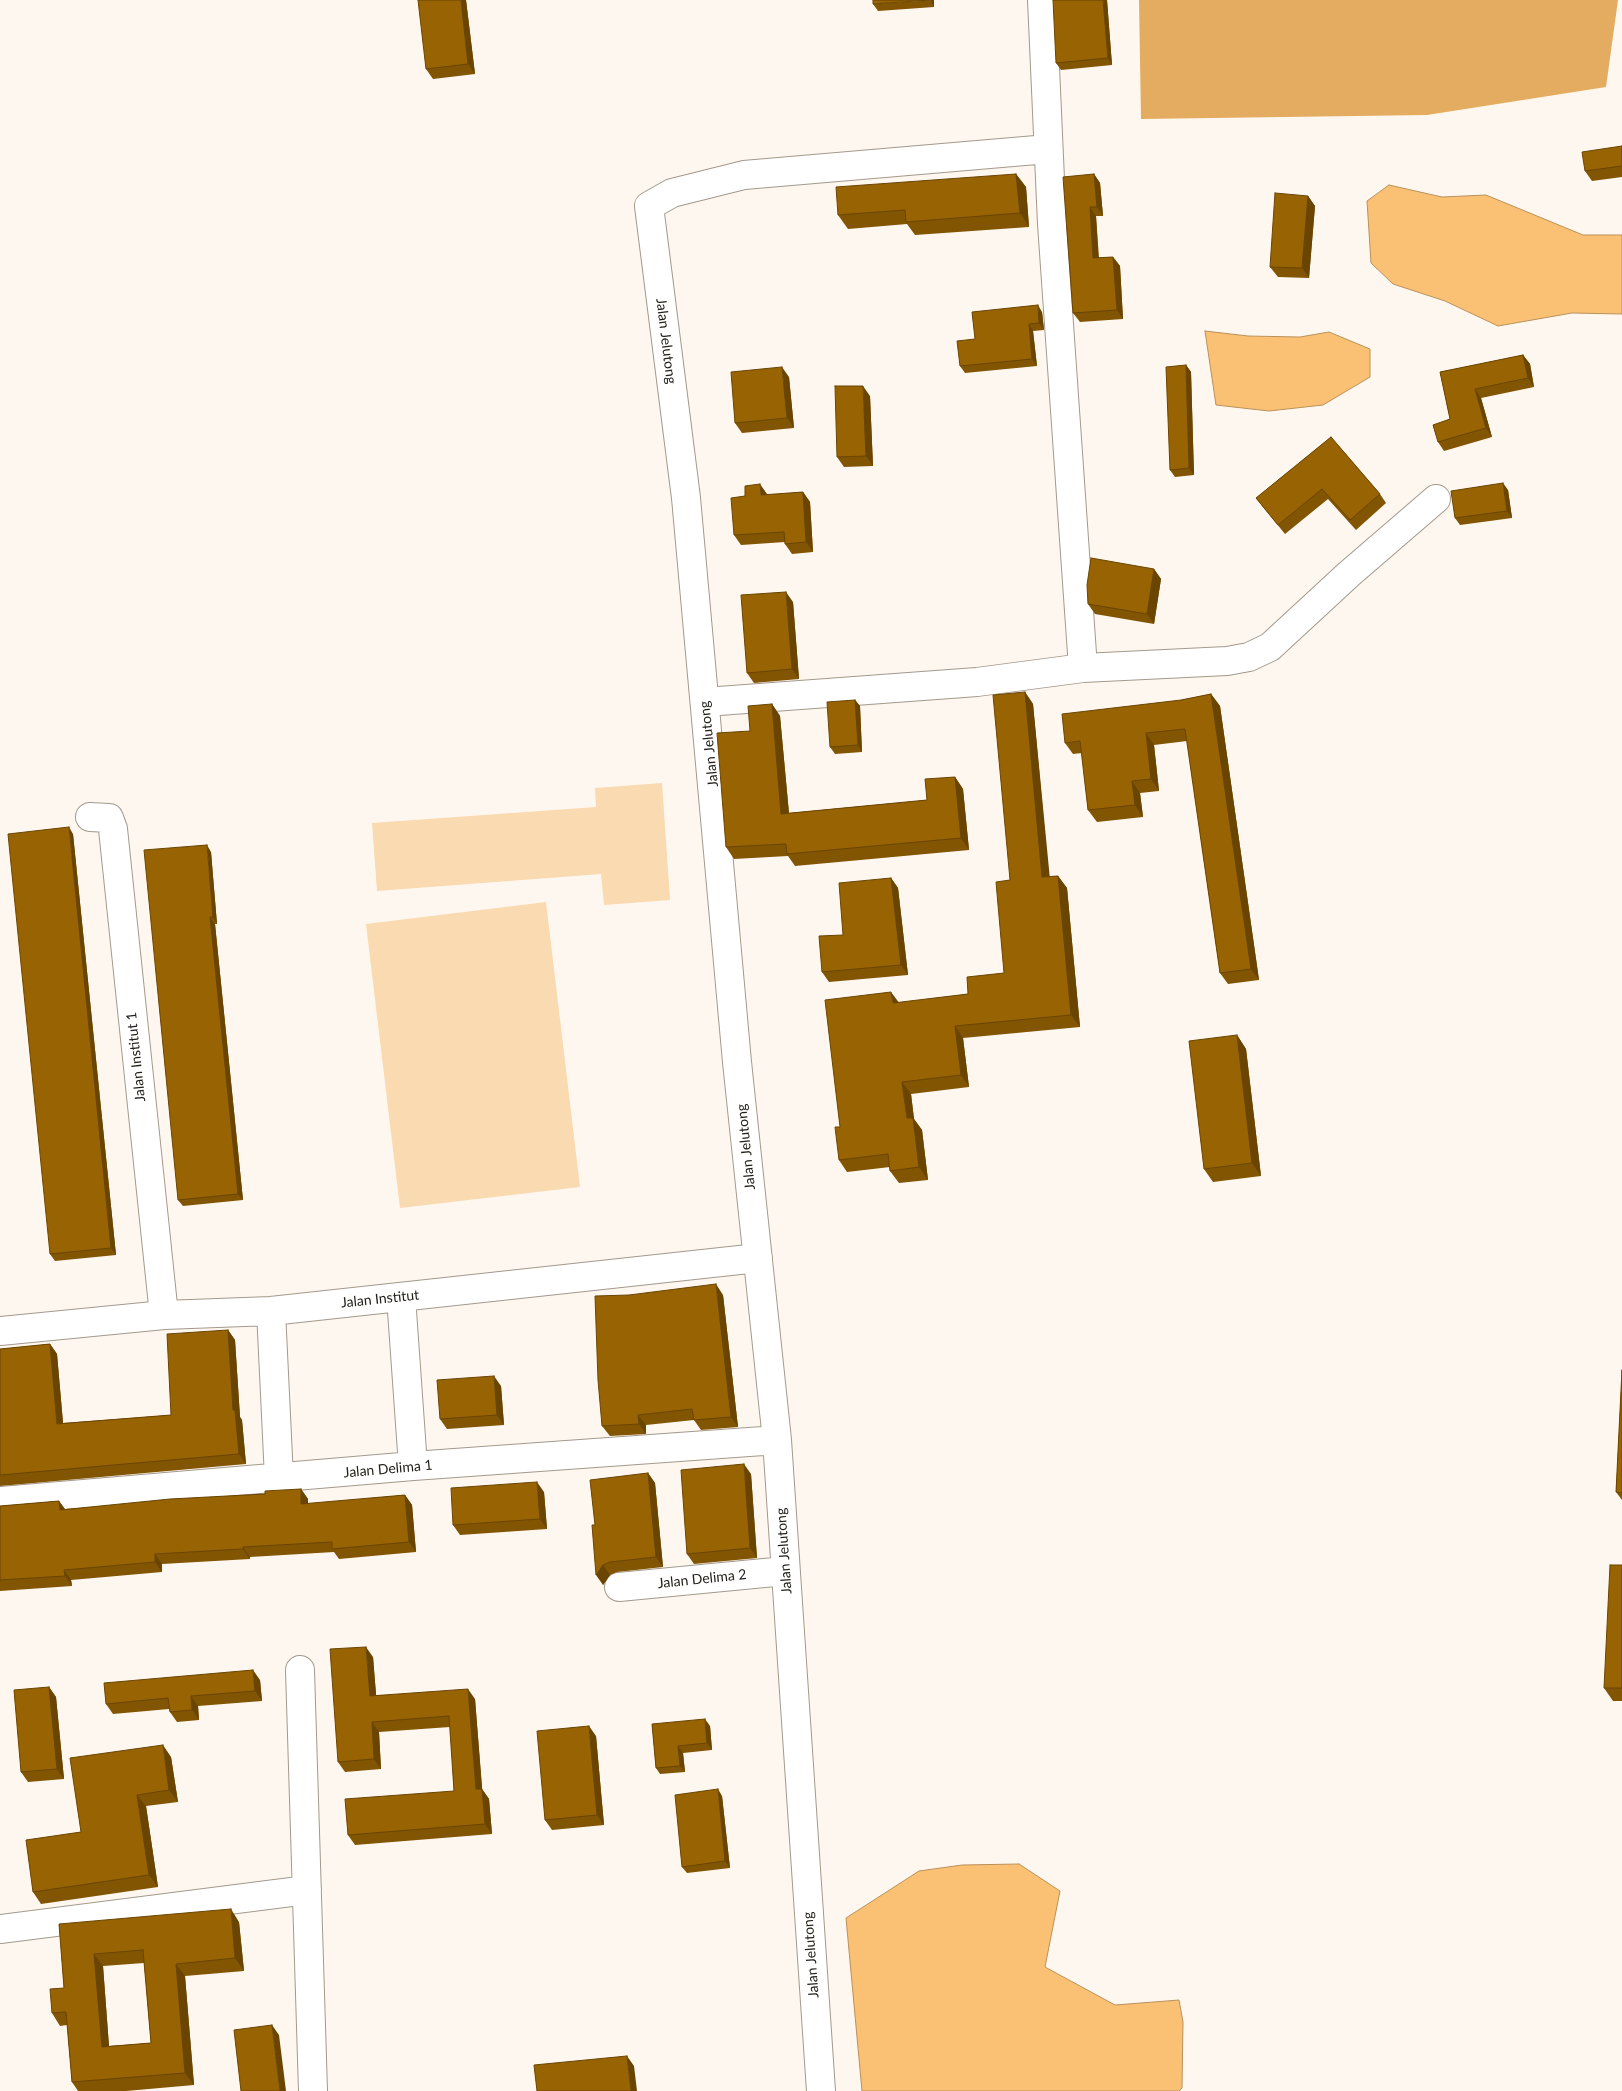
<!DOCTYPE html>
<style>
body{margin:0}
canvas{display:block;background:#fef7ef}
</style>
<canvas width="1622" height="2091"></canvas>
<script>
const ctx = document.querySelector('canvas').getContext('2d');
ctx.lineJoin = 'round';
function paint(path, color) {
  ctx.fillStyle = color;
  ctx.fill(path, 'evenodd');
}
function shape(rows) {
  const path = new Path2D();
  for (const r of rows) {
    path.moveTo(r[0], r[1]);
    for (let i = 2; i < r.length; i += 2) path.lineTo(r[i], r[i + 1]);
  }
  return path;
}
function trace(path, color, width, dash) {
  ctx.strokeStyle = color;
  ctx.lineWidth = width;
  ctx.lineCap = dash ? 'butt' : 'round';
  ctx.setLineDash(dash || []);
  ctx.stroke(path);
}
function label(font, color, halo, rows, align = 'center') {
  ctx.font = font + ' Lato,sans-serif';
  ctx.lineWidth = 4.5;
  ctx.setLineDash([]);
  ctx.textBaseline = 'middle';
  ctx.strokeStyle = halo;
  ctx.fillStyle = color;
  for (const [text, x, y, turn = 0] of rows) {
    ctx.save();
    ctx.translate(x, y);
    ctx.rotate((+turn || 0) * Math.PI / 180);
    ctx.textAlign = isNaN(turn) ? turn : align;
    if (halo) ctx.strokeText(text, 0, 0);
    ctx.fillText(text, 0, 0);
    ctx.restore();
  }
}
const green = shape([
 [662,783,670,900,604,905,601,874,377,891,372,823,596,807,595,788],
 [546,902,580,1187,400,1208,366,924]
]);
const forest = shape([
 [1139,0,1618,0,1606,87,1427,115,1141,119]
]);
const water = shape([
 [1389,185,1442,197,1486,195,1583,235,1622,235,1622,314,1572,313,1498,326,1445,301,1393,284,1371,263,1367,201,1389,185],
 [1205,331,1248,336,1300,337,1329,332,1370,349,1370,377,1323,405,1269,411,1216,405,1205,331],
 [1019,1864,1060,1891,1045,1967,1115,2005,1179,2000,1183,2022,1182,2088,1179,2091,862,2091,846,1918,919,1871,962,1865,1019,1864]
]);
const minor = shape([
 [1042,0,1052,224,1083,668],
 [705,702,977,682,1083,668,1227,661,1249,657,1270,647,1349,574,1436,499],
 [90,817,109,818,113,829,164,1315],
 [401,1297,413,1466],
 [271,1311,279,1478],
 [0,1331,164,1315,271,1311,758,1258],
 [0,1501,413,1466,777,1440],
 [619,1587,785,1571],
 [300,1670,313,2091],
 [0,1929,307,1890],
 [821,2091,777,1440,737,1062,686,498,649,206,672,193,744,175,1048,149]
]);
const wall = shape([
 [466,0,475,74,433,79,426,69],
 [934,0,934,7,878,11,873,4],
 [1107,0,1112,65,1061,70,1056,63],
 [1622,146,1622,177,1592,181,1585,171],
 [1016,174,1026,187,1029,227,915,235,907,224,848,229,838,215],
 [1094,174,1100,183,1103,216,1096,216,1099,258,1113,257,1120,266,1123,319,1080,322,1073,313],
 [1308,196,1315,206,1309,278,1278,277,1270,267],
 [1042,312,1044,330,1033,331,1037,366,965,373,960,366,975,339],
 [1523,355,1530,364,1534,387,1481,398,1492,437,1444,451,1438,442,1450,419,1440,372],
 [1186,365,1191,372,1194,475,1175,477,1170,470],
 [789,377,794,428,742,433,735,423],
 [870,396,873,466,844,467,837,457],
 [1331,437,1380,494,1386,503,1356,530,1328,499,1285,534,1263,507,1256,498],
 [1508,490,1512,518,1460,525,1455,518],
 [803,492,810,502,813,552,792,554,785,544,785,542,741,545,734,535,767,495],
 [1154,569,1161,579,1154,624,1095,614,1088,604],
 [793,602,799,679,754,683,747,673],
 [1025,692,1033,704,1049,877,1058,876,1067,888,1080,1027,963,1038,969,1087,911,1094,914,1119,922,1130,928,1180,899,1183,890,1171,890,1167,847,1172,839,1160,840,1127,899,1003,968,994,1004,973,1010,880],
 [1211,694,1220,706,1259,980,1228,984,1220,973,1187,741,1154,745,1159,791,1140,793,1143,817,1097,822,1088,810,1082,753,1073,754,1065,743,1181,700],
 [855,700,860,706,862,752,835,754,830,747],
 [772,704,780,716,789,813,927,800,955,777,963,789,969,850,795,866,788,856,734,859,726,847,750,731],
 [73,834,116,1255,55,1261,50,1254],
 [211,852,217,924,215,924,243,1200,183,1206,178,1200],
 [891,878,898,888,908,975,829,982,822,972,843,935],
 [1237,1035,1246,1049,1261,1176,1213,1182,1204,1169],
 [723,1295,738,1427,701,1430,694,1420,646,1425,646,1434,610,1436,602,1426],
 [228,1330,235,1340,240,1417,242,1420,246,1464,0,1486,0,1349,50,1344,57,1354,63,1423,171,1415],
 [1622,1370,1622,1500,1616,1492],
 [501,1386,504,1425,447,1429,440,1419],
 [648,1473,655,1483,663,1567,617,1572,610,1575,603,1585,595,1525],
 [751,1474,757,1558,694,1564,687,1554],
 [301,1489,308,1499,308,1504,405,1495,412,1505,416,1552,339,1559,334,1552,250,1557,250,1559,162,1564,162,1572,71,1580,72,1586,0,1591,0,1506,59,1501,65,1509,265,1494],
 [544,1492,547,1529,460,1535,453,1525],
 [1622,1565,1622,1701,1613,1701,1604,1688],
 [373,1657,376,1695,475,1699,482,1789,489,1799,492,1834,355,1845,348,1835,454,1791,450,1727,379,1732,381,1769,345,1772,338,1762],
 [260,1680,262,1701,198,1706,199,1720,177,1722,170,1712,169,1709,113,1714,106,1704],
 [49,1687,56,1697,64,1779,28,1782,21,1772],
 [652,1724,710,1726,712,1750,683,1753,685,1772,660,1774,656,1768],
 [596,1736,604,1825,552,1830,545,1820],
 [171,1757,178,1802,146,1806,158,1887,41,1904,33,1892,81,1832],
 [722,1796,730,1868,687,1873,682,1867],
 [239,1922,244,1971,185,1976,194,2085,126,2091,78,2091,72,2082,67,2025,60,2026,52,2013,64,1988,59,1924],
 [144,1963,151,2043,109,2046,103,1966]
]);
const shadedWall = shape([
 [461,0,466,0,475,74,468,64],
 [930,0,934,0,934,7],
 [1103,0,1107,0,1112,65,1108,58],
 [1016,174,1026,187,1029,227,1020,213],
 [1094,174,1100,183,1103,216,1097,207],
 [1308,196,1315,206,1309,278,1302,268],
 [1090,207,1096,216,1099,268,1093,258],
 [1113,257,1120,266,1123,319,1117,310],
 [1038,305,1042,312,1044,330,1039,323],
 [1029,324,1033,331,1037,366,1032,359],
 [1523,355,1530,364,1534,387,1528,378],
 [1186,365,1191,372,1194,475,1189,468],
 [782,367,789,377,794,428,787,418],
 [863,386,870,396,873,466,866,456],
 [1475,389,1481,398,1492,437,1486,428],
 [1503,483,1508,490,1512,518,1507,511],
 [760,484,767,494,768,505,761,495],
 [803,492,810,502,813,552,806,542],
 [1154,569,1161,579,1154,624,1147,614],
 [786,592,793,602,799,679,792,669],
 [1025,692,1033,704,1051,890,1042,877],
 [1211,694,1220,706,1259,980,1251,969],
 [855,700,860,706,862,752,858,745],
 [772,704,780,716,790,825,781,814],
 [1146,733,1154,745,1159,791,1151,779],
 [955,777,963,789,969,850,961,838],
 [1132,781,1140,793,1143,817,1135,805],
 [69,827,73,834,116,1255,111,1248],
 [207,845,211,852,217,924,213,917],
 [1058,876,1067,888,1080,1027,1071,1015],
 [891,878,898,888,908,975,901,965],
 [210,917,215,924,243,1200,238,1194],
 [891,992,900,1004,893,1003],
 [955,1026,963,1038,969,1087,961,1075],
 [1237,1035,1246,1049,1261,1176,1252,1163],
 [902,1082,911,1094,914,1119,922,1130,928,1180,919,1167,907,1118],
 [716,1284,723,1295,738,1427,731,1417],
 [228,1330,235,1340,240,1417,242,1420,246,1464,239,1454,233,1410],
 [50,1344,57,1354,64,1434,57,1424],
 [494,1376,501,1386,504,1425,497,1415],
 [638,1415,646,1425,646,1434,639,1424],
 [744,1464,751,1474,757,1558,750,1548],
 [648,1473,655,1483,663,1567,656,1557],
 [537,1482,544,1492,547,1529,540,1519],
 [301,1489,308,1499,308,1514,301,1504],
 [405,1495,412,1505,416,1552,409,1542],
 [59,1501,66,1511,60,1510],
 [243,1547,250,1557,250,1559,243,1549],
 [155,1554,162,1564,162,1572,155,1562],
 [603,1565,610,1575,603,1585,596,1575],
 [64,1570,71,1580,72,1586,65,1576],
 [366,1647,373,1657,377,1706,370,1696],
 [253,1670,260,1680,262,1701,255,1691],
 [49,1687,56,1697,64,1779,57,1769],
 [468,1689,475,1699,483,1799,476,1789],
 [191,1696,198,1706,199,1720,192,1710],
 [705,1719,710,1726,712,1750,707,1743],
 [372,1722,379,1732,381,1769,374,1759],
 [589,1726,596,1736,604,1825,597,1815],
 [163,1745,171,1757,178,1802,169,1790],
 [678,1746,683,1753,685,1772,680,1766],
 [482,1789,489,1799,492,1834,485,1824],
 [718,1789,722,1796,730,1868,725,1861],
 [137,1795,146,1806,158,1887,149,1875],
 [231,1909,239,1922,244,1971,235,1958],
 [94,1954,103,1966,110,2060,102,2047],
 [176,1964,185,1976,194,2085,185,2073],
 [272,2025,279,2035,286,2091,280,2091],
 [627,2056,634,2066,637,2091,631,2091]
]);
const building = shape([
 [418,0,461,0,468,64,426,69,418,0],
 [873,0,930,0,873,4,873,0],
 [1053,0,1103,0,1108,58,1056,63,1053,0],
 [1622,146,1622,166,1585,171,1582,152,1622,146],
 [1016,174,1020,213,906,222,905,210,838,215,836,187,1016,174],
 [1094,174,1097,207,1090,207,1093,258,1113,257,1117,310,1073,313,1063,177,1094,174],
 [1275,193,1308,196,1302,268,1270,267,1275,193],
 [1038,305,1039,323,1029,324,1032,359,960,366,957,341,975,339,972,312,1038,305],
 [1523,355,1528,378,1475,389,1486,428,1438,442,1433,425,1450,419,1440,372,1523,355],
 [1186,365,1189,468,1170,470,1166,367,1186,365],
 [782,367,787,418,735,423,731,372,782,367],
 [835,386,863,386,866,456,837,457,835,386],
 [1331,437,1380,494,1350,520,1322,489,1278,525,1256,498,1331,437],
 [1503,483,1507,511,1455,518,1451,491,1503,483],
 [760,484,761,495,803,492,806,542,785,544,784,532,734,535,731,498,745,496,745,486,760,484],
 [1091,558,1154,569,1147,614,1088,604,1087,585,1091,558],
 [786,592,792,669,747,673,741,595,786,592],
 [1025,692,1042,877,1058,876,1071,1015,955,1026,961,1075,902,1082,907,1118,913,1118,919,1167,890,1171,888,1154,839,1160,835,1127,840,1127,825,1000,891,992,893,1003,968,994,967,977,1004,973,996,882,1010,880,993,695,1025,692],
 [1211,694,1251,969,1220,973,1185,729,1146,733,1151,779,1132,781,1135,805,1088,810,1080,741,1065,743,1062,714,1181,700,1211,694],
 [855,700,858,745,830,747,827,702,855,700],
 [772,704,781,814,927,800,925,779,955,777,961,838,787,854,786,844,726,847,717,733,750,731,748,706,772,704],
 [69,827,111,1248,50,1254,8,834,69,827],
 [207,845,213,917,210,917,238,1194,178,1200,144,850,207,845],
 [891,878,901,965,822,972,819,936,843,935,839,883,891,878],
 [1237,1035,1252,1163,1204,1169,1189,1041,1237,1035],
 [716,1284,731,1417,694,1420,692,1409,638,1415,639,1424,602,1426,598,1380,595,1296,629,1295,716,1284],
 [228,1330,233,1410,235,1410,239,1454,0,1475,0,1349,50,1344,57,1424,171,1415,167,1334,228,1330],
 [1622,1370,1622,1493,1616,1492,1622,1370],
 [494,1376,497,1415,440,1419,437,1380,494,1376],
 [744,1464,750,1548,687,1554,681,1470,744,1464],
 [648,1473,656,1557,610,1562,603,1565,596,1575,592,1525,595,1525,590,1480,648,1473],
 [537,1482,540,1519,453,1525,451,1488,537,1482],
 [301,1489,301,1504,405,1495,409,1542,332,1549,332,1542,243,1547,243,1549,155,1554,155,1562,64,1570,65,1576,0,1580,0,1506,59,1501,60,1510,170,1499,265,1494,265,1491,301,1489],
 [1610,1565,1622,1565,1622,1688,1604,1688,1610,1565],
 [366,1647,370,1696,468,1689,476,1789,482,1789,485,1824,348,1835,345,1799,454,1791,449,1716,372,1722,374,1759,338,1762,330,1649,366,1647],
 [253,1670,255,1691,191,1696,192,1710,170,1712,168,1698,106,1704,104,1683,253,1670],
 [49,1687,57,1769,21,1772,14,1690,49,1687],
 [705,1719,707,1743,678,1746,680,1766,656,1768,652,1724,705,1719],
 [589,1726,597,1815,545,1820,537,1731,589,1726],
 [163,1745,169,1790,137,1795,149,1875,33,1892,26,1840,81,1832,70,1758,163,1745],
 [718,1789,725,1861,682,1867,675,1795,718,1789],
 [231,1909,235,1958,176,1964,185,2073,72,2082,66,2012,52,2013,50,1989,64,1988,59,1924,231,1909],
 [143,1950,151,2043,102,2047,94,1954,143,1950],
 [272,2025,280,2091,241,2091,234,2030,272,2025],
 [627,2056,631,2091,537,2091,534,2065,627,2056]
]);
const streetNames = [
 ["Jalan Jelutong",666,341,83],
 ["Jalan Jelutong",709,744,-96],
 ["Jalan Institut 1",136,1057,-96],
 ["Jalan Jelutong",746,1147,-96],
 ["Jalan Institut",380,1299,-6],
 ["Jalan Delima 1",388,1469,-5],
 ["Jalan Jelutong",784,1551,-94],
 ["Jalan Delima 2",702,1579,-6],
 ["Jalan Jelutong",811,1955,-94]
];
paint(green, '#fadab1');
paint(forest, '#e4ac60');
paint(water, '#fac175');
trace(water, '#ba915a', 1);
trace(minor, '#a3998d', 30);
trace(minor, '#fff', 28);
paint(wall, '#825503');
paint(shadedWall, '#6a4502');
paint(building, '#976303');
trace(building, '#6a4502', 1);
label('14px', '#23201b', '#fff', streetNames);
</script>
